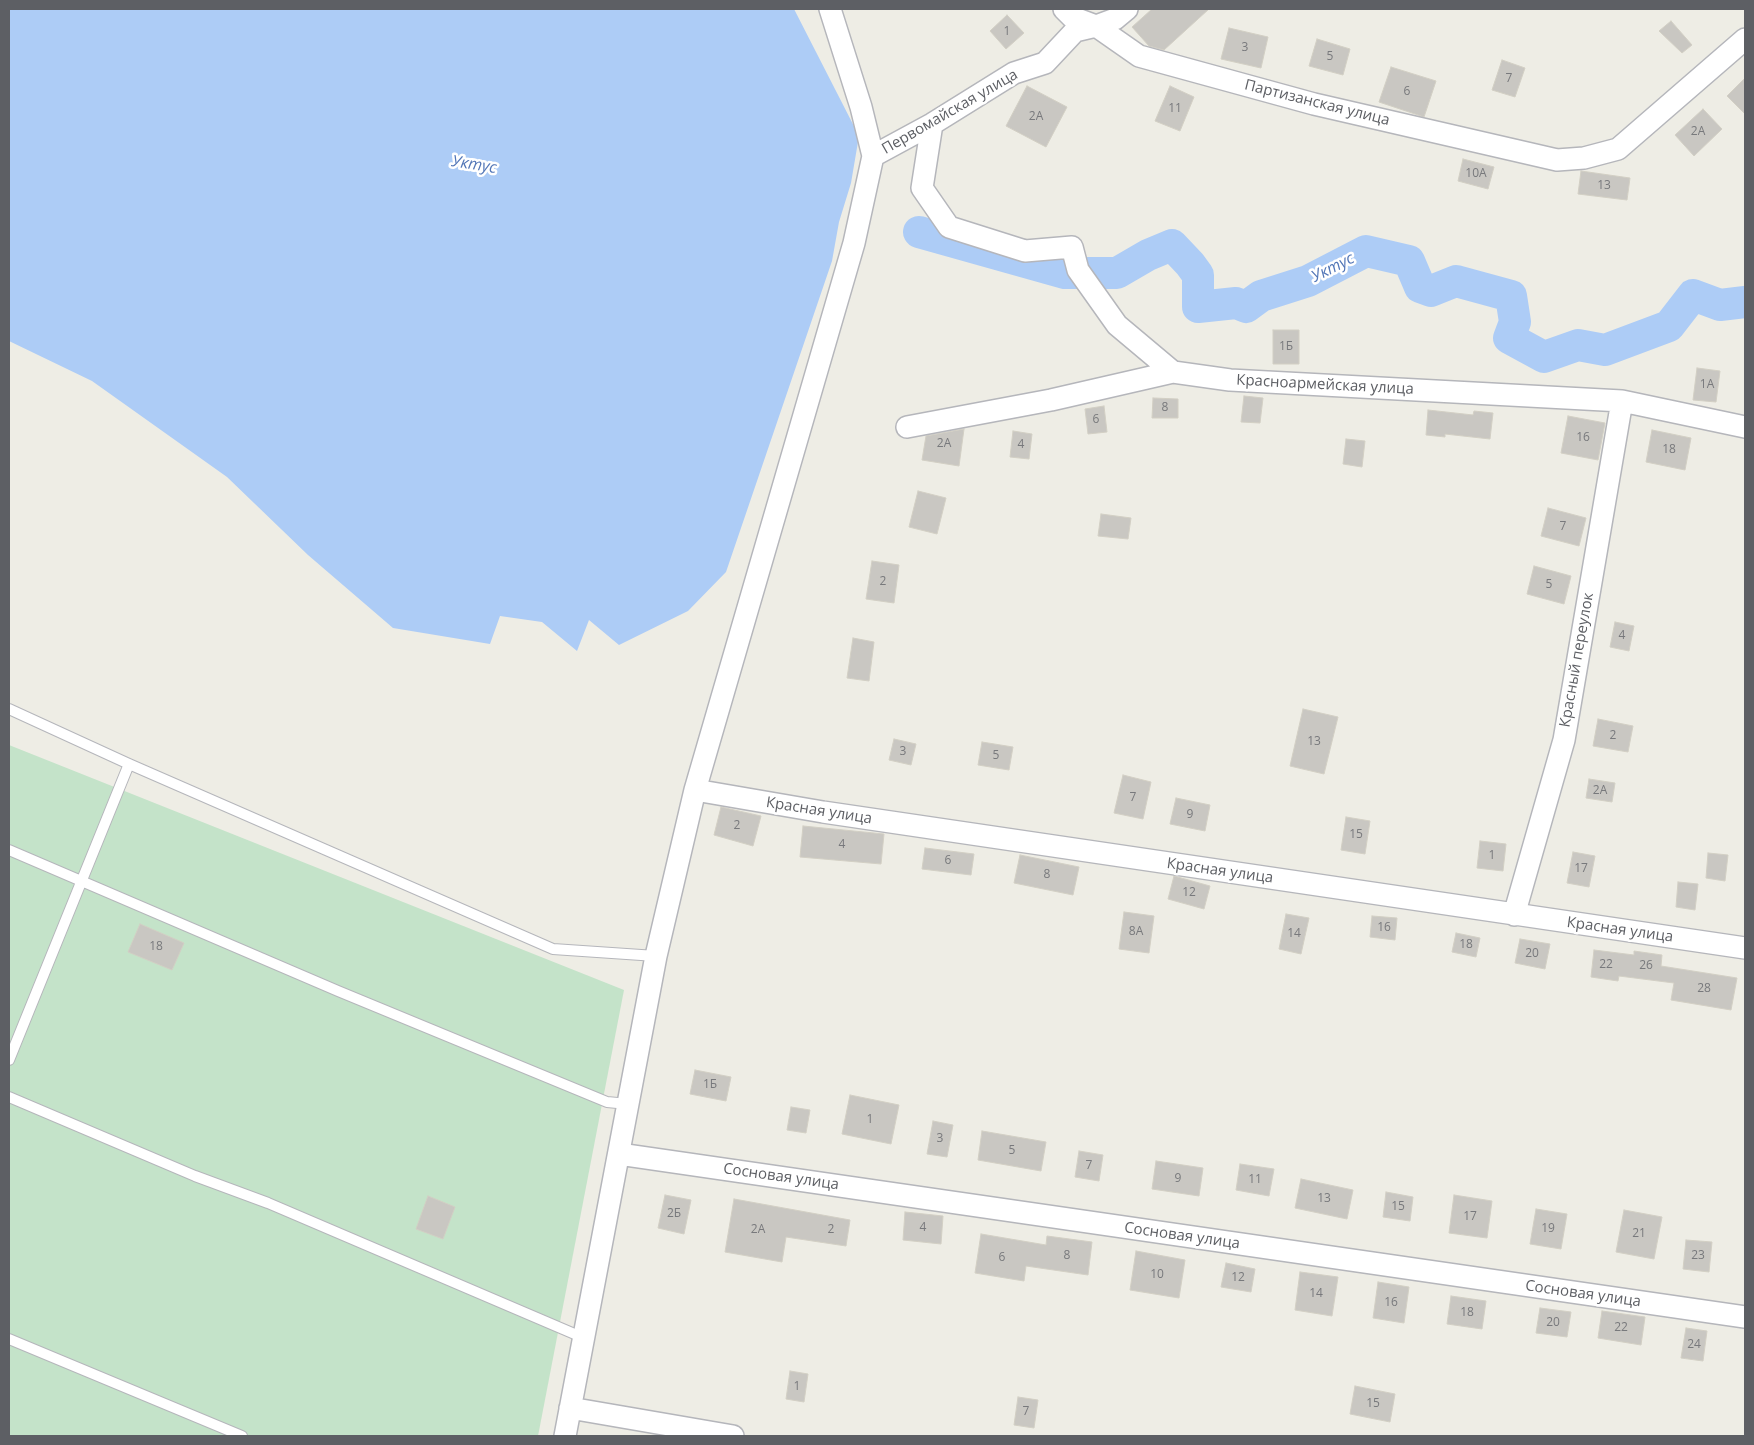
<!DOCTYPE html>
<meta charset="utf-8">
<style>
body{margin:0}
#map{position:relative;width:1754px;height:1445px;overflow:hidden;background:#eeede5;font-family:"Open Sans",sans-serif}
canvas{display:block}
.frame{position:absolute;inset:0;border:10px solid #5d5f64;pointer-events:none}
</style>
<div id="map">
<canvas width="1754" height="1445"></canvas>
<div class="frame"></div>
</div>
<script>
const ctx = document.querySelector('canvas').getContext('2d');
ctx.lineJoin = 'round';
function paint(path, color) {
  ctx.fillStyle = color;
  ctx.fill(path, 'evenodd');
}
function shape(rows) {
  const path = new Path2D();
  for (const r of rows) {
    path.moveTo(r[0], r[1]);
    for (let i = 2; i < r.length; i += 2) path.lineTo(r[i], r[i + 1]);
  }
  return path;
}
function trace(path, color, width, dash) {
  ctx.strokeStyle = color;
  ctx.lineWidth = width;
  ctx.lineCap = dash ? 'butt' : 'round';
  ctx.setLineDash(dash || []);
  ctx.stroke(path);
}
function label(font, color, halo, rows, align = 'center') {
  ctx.font = font + ' "Open Sans",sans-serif';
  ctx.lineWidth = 5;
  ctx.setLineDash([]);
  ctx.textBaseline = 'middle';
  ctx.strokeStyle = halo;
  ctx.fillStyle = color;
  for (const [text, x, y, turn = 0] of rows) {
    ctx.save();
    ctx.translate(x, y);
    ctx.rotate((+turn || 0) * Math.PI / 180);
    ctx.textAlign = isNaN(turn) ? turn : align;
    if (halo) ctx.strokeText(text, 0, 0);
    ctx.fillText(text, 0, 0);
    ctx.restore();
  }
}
const green = shape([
 [9,745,624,990,538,1436,9,1436]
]);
const water = shape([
 [9,9,794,9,859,136,851,183,839,222,832,261,726,572,688,611,619,645,589,620,577,651,542,622,500,616,490,644,393,628,308,555,227,477,92,381,9,341]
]);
const river = shape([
 [919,232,1065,273,1117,273,1148,255,1172,245,1190,264,1198,275,1198,307,1236,303,1246,307,1261,296,1308,281,1366,251,1409,261,1420,287,1431,291,1456,281,1511,296,1515,322,1509,338,1544,357,1578,345,1605,350,1669,326,1693,295,1720,305,1745,302]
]);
const building = shape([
 [1152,9,1209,9,1164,50,1149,46,1132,27,1152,9],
 [1007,15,1024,33,1006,49,990,31,1007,15],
 [1671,21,1692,45,1682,53,1659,31,1671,21],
 [1229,28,1268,37,1261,68,1221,59,1229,28],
 [1317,39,1350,49,1343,75,1309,66,1317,39],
 [1502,60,1525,68,1515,97,1492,90,1502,60],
 [1391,67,1436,81,1424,117,1379,102,1391,67],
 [1745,78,1745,114,1727,96,1745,78],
 [1027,86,1067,107,1046,147,1006,126,1027,86],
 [1170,86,1194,97,1180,131,1155,121,1170,86],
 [1703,109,1722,129,1694,156,1675,135,1703,109],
 [1463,159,1494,167,1488,189,1458,181,1463,159],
 [1581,171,1630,178,1627,200,1578,194,1581,171],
 [1273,330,1299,330,1299,364,1273,364,1273,330],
 [1697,368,1720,371,1716,402,1693,400,1697,368],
 [1244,396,1263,398,1260,423,1241,422,1244,396],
 [1153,398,1178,399,1178,418,1152,418,1153,398],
 [1104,406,1107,432,1088,434,1085,409,1104,406],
 [1428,410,1473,415,1474,411,1493,413,1490,439,1445,434,1445,437,1426,435,1428,410],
 [1568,416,1605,423,1598,460,1561,453,1568,416],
 [964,429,959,466,922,460,926,436,964,429],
 [1652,430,1691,438,1685,470,1646,462,1652,430],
 [1013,431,1032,434,1029,459,1010,457,1013,431],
 [1346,439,1365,441,1362,467,1343,464,1346,439],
 [918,491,946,498,937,534,909,527,918,491],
 [1548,508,1586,518,1579,546,1541,536,1548,508],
 [1101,514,1131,518,1128,539,1098,536,1101,514],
 [872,561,899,565,894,603,866,599,872,561],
 [1534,566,1571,576,1564,604,1527,594,1534,566],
 [1615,622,1634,626,1629,651,1610,647,1615,622],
 [853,638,874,642,869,681,847,678,853,638],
 [1303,709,1338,717,1324,774,1290,766,1303,709],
 [1598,719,1633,726,1628,752,1593,746,1598,719],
 [894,739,916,744,911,765,889,760,894,739],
 [982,742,1013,747,1009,770,978,765,982,742],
 [1123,775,1151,782,1143,819,1114,813,1123,775],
 [1589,779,1615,783,1612,802,1586,798,1589,779],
 [1176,798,1210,805,1205,831,1170,824,1176,798],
 [721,807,761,816,753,846,714,835,721,807],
 [1346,817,1370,821,1365,854,1341,850,1346,817],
 [803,826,884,834,881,864,800,857,803,826],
 [1480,841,1506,844,1503,871,1477,868,1480,841],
 [925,848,974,854,971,875,922,869,925,848],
 [1573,852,1595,856,1589,887,1567,883,1573,852],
 [1708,853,1728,855,1725,881,1706,878,1708,853],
 [1020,855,1079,867,1073,895,1014,883,1020,855],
 [1174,876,1210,886,1204,909,1168,899,1174,876],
 [1678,882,1698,884,1695,910,1676,907,1678,882],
 [1124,912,1154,916,1149,953,1119,949,1124,912],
 [1286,914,1309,918,1301,954,1279,949,1286,914],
 [1372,916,1397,918,1395,940,1370,937,1372,916],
 [140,924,184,943,172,970,128,952,140,924],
 [1456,933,1480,938,1476,957,1452,952,1456,933],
 [1520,939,1550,944,1545,969,1515,963,1520,939],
 [1594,950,1634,955,1634,951,1662,955,1661,966,1737,978,1731,1010,1671,1000,1674,983,1619,976,1618,981,1591,977,1594,950],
 [695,1070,731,1077,726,1101,690,1094,695,1070],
 [850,1095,899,1105,891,1144,842,1134,850,1095],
 [791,1107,810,1110,806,1133,787,1130,791,1107],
 [933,1121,953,1125,947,1157,927,1154,933,1121],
 [982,1131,1046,1142,1041,1171,978,1160,982,1131],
 [1079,1151,1103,1155,1099,1181,1075,1177,1079,1151],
 [1156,1161,1203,1168,1199,1196,1152,1189,1156,1161],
 [1240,1164,1274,1169,1269,1196,1236,1190,1240,1164],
 [1301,1179,1353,1190,1347,1219,1295,1208,1301,1179],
 [1386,1192,1413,1197,1410,1221,1383,1217,1386,1192],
 [665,1195,691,1200,684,1234,658,1228,665,1195],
 [1454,1195,1492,1201,1487,1238,1449,1233,1454,1195],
 [428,1196,455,1207,443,1239,416,1229,428,1196],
 [734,1199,850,1220,846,1246,786,1237,782,1262,725,1252,734,1199],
 [1536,1209,1567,1214,1561,1249,1530,1244,1536,1209],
 [1624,1210,1662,1217,1654,1259,1616,1252,1624,1210],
 [905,1212,943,1216,941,1244,903,1240,905,1212],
 [981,1234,1046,1245,1047,1236,1092,1242,1088,1275,1026,1266,1024,1281,975,1273,981,1234],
 [1686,1240,1712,1242,1709,1272,1683,1269,1686,1240],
 [1136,1251,1185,1260,1179,1298,1130,1290,1136,1251],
 [1226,1263,1255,1269,1251,1292,1221,1287,1226,1263],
 [1300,1272,1338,1277,1332,1316,1295,1310,1300,1272],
 [1378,1282,1409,1287,1404,1323,1373,1318,1378,1282],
 [1451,1296,1486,1301,1482,1329,1447,1324,1451,1296],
 [1540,1308,1571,1312,1567,1337,1536,1333,1540,1308],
 [1602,1311,1645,1317,1641,1345,1598,1338,1602,1311],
 [1686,1328,1707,1331,1703,1361,1681,1358,1686,1328],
 [790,1371,808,1374,804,1402,786,1399,790,1371],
 [1355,1386,1395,1394,1390,1422,1350,1414,1355,1386],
 [1018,1397,1038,1400,1034,1428,1014,1425,1018,1397]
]);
const service = shape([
 [9,709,129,764,553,949,656,956],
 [9,850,338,991,607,1102,628,1104],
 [9,1060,129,764],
 [9,1097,195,1176,268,1203,584,1338],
 [9,1339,242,1436]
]);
const minor = shape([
 [1064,9,1072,17,1096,26,1139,56,1314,104,1557,160,1584,158,1618,149,1745,39],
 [932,124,922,188,949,227,1025,251,1072,247,1078,270,1117,325,1173,372],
 [873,156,932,124,1014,73,1045,63,1075,31,1096,26,1115,19,1127,9],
 [907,427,1051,400,1173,372,1230,380,1622,401,1745,427],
 [695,790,823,812,1745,948],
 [1514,915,1564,740,1622,401],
 [619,1154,1745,1317],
 [570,1408,733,1436],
 [565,1436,656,956,695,790,854,243,873,156,861,107,830,9]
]);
const numberNames = [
 ["1",1007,32],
 ["3",1245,48],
 ["5",1330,57],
 ["7",1509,79],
 ["6",1407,92],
 ["11",1175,109],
 ["2А",1036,117],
 ["2А",1698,132],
 ["10А",1476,174],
 ["13",1604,186],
 ["1Б",1286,347],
 ["1А",1707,385],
 ["8",1165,408],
 ["6",1096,420],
 ["16",1583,438],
 ["2А",944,444],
 ["4",1021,445],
 ["18",1669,450],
 ["7",1563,527],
 ["2",883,582],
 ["5",1549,585],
 ["4",1622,636],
 ["2",1613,736],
 ["13",1314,742],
 ["3",903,752],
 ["5",996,756],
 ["2А",1600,791],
 ["7",1133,798],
 ["9",1190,815],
 ["2",737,826],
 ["15",1356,835],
 ["4",842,845],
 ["1",1492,856],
 ["6",948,861],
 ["17",1581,869],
 ["8",1047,875],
 ["12",1189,893],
 ["16",1384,928],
 ["8А",1136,932],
 ["14",1294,934],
 ["18",1466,945],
 ["18",156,947],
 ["20",1532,954],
 ["22",1606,965],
 ["26",1646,966],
 ["28",1704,989],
 ["1Б",710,1085],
 ["1",870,1120],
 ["3",940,1139],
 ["5",1012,1151],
 ["7",1089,1166],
 ["9",1178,1179],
 ["11",1255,1180],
 ["13",1324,1199],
 ["15",1398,1207],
 ["2Б",674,1214],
 ["17",1470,1217],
 ["4",923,1228],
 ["19",1548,1229],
 ["2А",758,1230],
 ["2",831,1230],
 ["21",1639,1234],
 ["8",1067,1256],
 ["23",1698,1256],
 ["6",1002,1258],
 ["10",1157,1275],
 ["12",1238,1278],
 ["14",1316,1294],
 ["16",1391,1303],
 ["18",1467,1313],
 ["20",1553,1323],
 ["22",1621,1328],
 ["24",1694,1345],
 ["1",797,1387],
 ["15",1373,1404],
 ["7",1026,1412]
];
const streetNames = [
 ["Партизанская улица",1317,103,14],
 ["Первомайская улица",950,112,-30],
 ["Красноармейская улица",1325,385,3],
 ["Красный переулок",1577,660,-80],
 ["Красная улица",819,811,9],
 ["Красная улица",1220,871,8],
 ["Красная улица",1620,930,8],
 ["Сосновая улица",781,1177,8],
 ["Сосновая улица",1182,1236,8],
 ["Сосновая улица",1583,1294,8]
];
const waterNames = [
 ["Уктус",474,165,9],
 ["Уктус",1333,268,-27]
];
paint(green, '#c4e3c9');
paint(water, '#adccf6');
trace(river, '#adccf6', 32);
paint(building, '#c9c7c2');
trace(building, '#d2cfc4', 1);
trace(service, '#b5b6bb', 12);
trace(minor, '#b5b6bb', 24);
trace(service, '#fff', 10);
trace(minor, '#fff', 21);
label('12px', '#78797c', null, numberNames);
label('15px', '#5d5f64', '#fff', streetNames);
label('italic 16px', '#5276b7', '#fff', waterNames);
</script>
